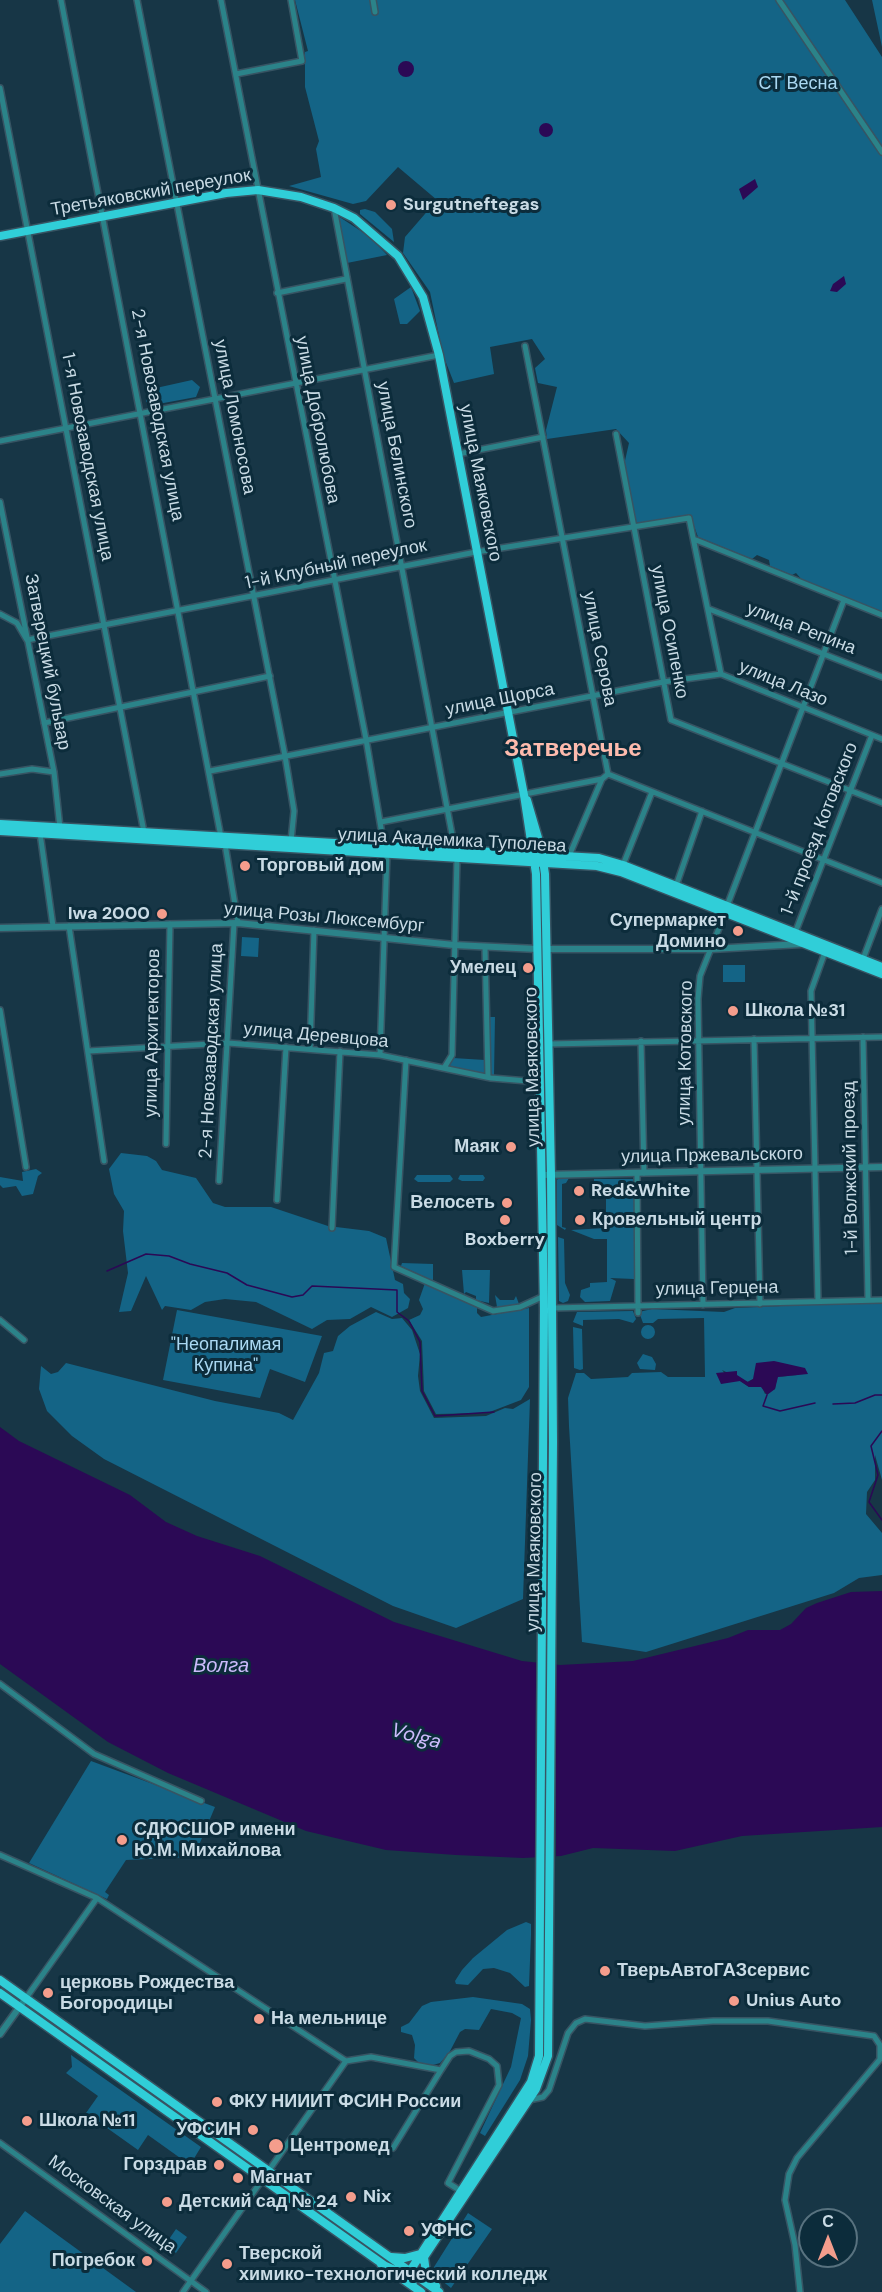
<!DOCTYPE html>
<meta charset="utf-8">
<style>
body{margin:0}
#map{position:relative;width:882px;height:2292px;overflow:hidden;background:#173646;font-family:"DM Sans",sans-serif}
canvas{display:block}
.north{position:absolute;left:798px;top:2208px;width:60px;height:60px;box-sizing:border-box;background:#0c2c3b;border:2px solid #58727f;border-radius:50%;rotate:0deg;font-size:16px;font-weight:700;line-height:24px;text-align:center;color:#c9dbe5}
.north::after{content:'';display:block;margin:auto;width:21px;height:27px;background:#f49d8c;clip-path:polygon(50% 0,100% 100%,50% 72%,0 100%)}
</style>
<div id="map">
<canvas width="882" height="2292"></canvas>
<div class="north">С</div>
</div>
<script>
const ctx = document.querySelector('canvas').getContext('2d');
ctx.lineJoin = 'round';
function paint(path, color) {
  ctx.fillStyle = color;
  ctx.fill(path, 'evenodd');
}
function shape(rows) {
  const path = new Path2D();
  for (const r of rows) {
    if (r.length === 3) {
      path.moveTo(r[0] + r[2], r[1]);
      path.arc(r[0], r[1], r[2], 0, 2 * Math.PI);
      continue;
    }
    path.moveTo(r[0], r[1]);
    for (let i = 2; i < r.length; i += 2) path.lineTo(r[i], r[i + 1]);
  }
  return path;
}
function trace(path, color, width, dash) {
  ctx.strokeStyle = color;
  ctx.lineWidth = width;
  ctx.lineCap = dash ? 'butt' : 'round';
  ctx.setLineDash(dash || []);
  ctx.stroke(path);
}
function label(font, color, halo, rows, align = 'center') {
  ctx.font = font + ' "DM Sans",sans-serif';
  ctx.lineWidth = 6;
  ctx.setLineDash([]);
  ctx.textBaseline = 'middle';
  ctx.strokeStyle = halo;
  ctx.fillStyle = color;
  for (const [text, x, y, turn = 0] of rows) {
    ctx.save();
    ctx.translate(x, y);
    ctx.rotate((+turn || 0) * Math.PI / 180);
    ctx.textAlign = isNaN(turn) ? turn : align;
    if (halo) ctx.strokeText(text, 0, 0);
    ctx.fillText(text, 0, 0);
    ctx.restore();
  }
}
const green = shape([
 [295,0,845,0,882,57,882,612,803,581,796,573,792,575,770,566,769,560,757,555,752,559,698,537,690,515,636,523,624,465,629,443,616,429,547,439,546,430,557,387,538,383,535,368,545,359,532,339,490,347,494,374,454,383,443,355,430,292,403,253,405,237,437,200,398,167,366,201,353,204,289,186,321,177,316,149,319,141,305,87,305,52,308,51],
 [872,0,882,0,882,47],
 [365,209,375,212,392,229,394,242,360,214,360,210],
 [338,216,370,237,387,255,347,263],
 [411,287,420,311,407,324,400,324,394,299],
 [192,380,200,387,196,397,153,405,146,402,147,390],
 [242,937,259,938,258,957,241,956],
 [723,965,745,965,745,982,723,982],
 [486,1017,495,1017,494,1076,489,1076],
 [453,1058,485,1060,486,1075,451,1067,449,1064],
 [121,1153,147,1156,156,1161,162,1170,196,1178,213,1203,225,1207,271,1207,328,1226,369,1231,386,1238,395,1280,403,1284,404,1293,410,1299,408,1308,392,1317,371,1307,350,1319,327,1320,312,1329,256,1302,225,1299,205,1302,191,1310,165,1306,162,1310,146,1276,131,1311,119,1312,128,1273,123,1231,124,1211,114,1194,109,1169],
 [36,1169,42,1173,38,1176,33,1194,22,1196,16,1186,3,1188,0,1185,0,1177,23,1181,22,1172],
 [417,1175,450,1175,453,1179,450,1182,418,1182,414,1179],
 [460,1175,483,1175,485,1178,483,1181,462,1181,458,1179],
 [560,1176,569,1178,566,1183,562,1184,562,1227,566,1228,565,1230,557,1225,557,1180],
 [594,1179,634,1179,635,1275,634,1279,610,1278,616,1281,610,1301,585,1302,580,1297,581,1290,590,1287,590,1283,607,1282,607,1239,594,1239,571,1230,606,1228,606,1185,594,1184],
 [558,1237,564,1239,565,1283,570,1295,568,1301,563,1303,559,1301],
 [402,1263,433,1264,433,1281,401,1266],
 [462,1270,490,1270,489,1303,476,1300,476,1296,466,1292,464,1294],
 [425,1283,477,1307,477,1313,481,1317,529,1308,529,1387,521,1400,487,1413,436,1414,424,1391,422,1341,409,1320,420,1315,423,1309,419,1300],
 [495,1295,500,1300,514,1300,516,1296,519,1304,497,1307],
 [851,1303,882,1303,882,1480,875,1455,875,1480,867,1492,866,1514,882,1533,882,1575,859,1578,834,1593,646,1652,582,1642,569,1426,568,1398,576,1373,584,1373,591,1379,628,1377,632,1373,661,1372,668,1377,705,1377,704,1318,658,1319,653,1323,643,1323,639,1312,652,1309,724,1312,735,1308],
 [722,1370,747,1382,753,1379,807,1374,777,1377,775,1389,765,1394,762,1387,749,1387,740,1381,731,1381],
 [177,1310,322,1336,305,1382,270,1369,260,1398,163,1380],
 [633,1311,636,1319,633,1323,619,1319,583,1320,583,1326,573,1322,577,1312],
 [376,1312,392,1319,402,1318,412,1330,420,1354,418,1376,420,1391,434,1418,486,1416,505,1408,513,1409,530,1399,523,1599,456,1628,393,1606,104,1459,72,1436,47,1411,39,1389,41,1366,51,1374,58,1372,66,1363,215,1401,279,1413,293,1420,319,1373,324,1353,333,1351,338,1336,350,1326],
 [648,1332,7],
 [573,1327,582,1329,583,1369,580,1370,574,1368],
 [643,1354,652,1357,656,1364,655,1370,640,1369,637,1363],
 [91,1761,215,1807,194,1857,126,1860,105,1892,109,1895,107,1899,29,1863],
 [526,1922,531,1924,531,1935,529,1986,525,1987,510,1973,494,1968,483,1969,468,1985,456,1984,455,1981,462,1970,473,1958,507,1930],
 [473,1997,522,2004,530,2009,531,2020,528,2056,520,2080,485,2136,480,2133,511,2067,521,2018,512,2013,491,2009,479,2030,465,2029,460,2032,449,2053,440,2063,433,2065,420,2064,414,2058,415,2045,412,2035,401,2032,401,2027,409,2023,422,2006,431,2002],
 [71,2055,201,2147,190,2165,148,2135,138,2150,86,2113,98,2096,66,2073,72,2067],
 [25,2211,59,2236,136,2292,0,2292,0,2244],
 [468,2213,492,2229,451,2288,436,2276,434,2267],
 [176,2229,187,2237,176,2253,165,2245]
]);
const water = shape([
 [406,69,8],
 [546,130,7],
 [755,179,758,187,743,200,739,189],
 [844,276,846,284,837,292,830,291,833,284],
 [774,1361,805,1368,808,1374,778,1377,775,1389,767,1395,761,1387,749,1387,740,1381,721,1384,716,1373,737,1371,737,1375,748,1382,753,1379,756,1363],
 [0,1427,19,1441,130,1495,166,1522,197,1536,260,1556,394,1622,522,1661,560,1665,633,1661,728,1638,748,1630,780,1630,791,1624,806,1608,817,1603,851,1592,882,1591,882,1827,742,1836,675,1851,593,1848,561,1856,523,1858,456,1855,386,1850,306,1831,168,1773,108,1742,0,1664]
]);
const pier = shape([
 [536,1660,555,1662,556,1836,556,1859,535,1861]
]);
const stream = shape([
 [107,1271,146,1254,169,1256,190,1264,227,1273,247,1285,292,1297,303,1295,312,1286,397,1290,397,1312,409,1321,420,1342,422,1391,435,1416,494,1412],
 [767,1395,763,1406,780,1411,815,1403],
 [833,1404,855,1403,875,1395,882,1395],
 [882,1431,871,1446,878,1475,869,1502,882,1520]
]);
const minor = shape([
 [61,0,221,837],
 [137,0,285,756,294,811,291,841],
 [221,0,366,739,384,846],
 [373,0,375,12],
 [779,0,882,152],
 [236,74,302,61,291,0],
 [0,88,144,832],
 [334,208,455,850],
 [277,293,346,279],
 [525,346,608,774,882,883],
 [616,434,671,720,882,803],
 [0,441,439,355],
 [458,454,543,437],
 [0,502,54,772,60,828],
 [696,540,882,615],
 [709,609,882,677],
 [0,614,17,623,27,640,476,552,689,518,721,674,882,739],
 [44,723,270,676],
 [210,771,663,682,721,674],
 [0,774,32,769,54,772],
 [381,822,602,779,608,774],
 [40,833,53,926],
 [225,844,238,923],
 [569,856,602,779],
 [623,865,652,792],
 [676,886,702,811],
 [727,906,844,600],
 [69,926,104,1161],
 [795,933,872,735],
 [485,948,488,1077],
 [863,959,882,909],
 [0,1010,26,1167],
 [863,1037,868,1299],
 [754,1039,760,1304],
 [641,1041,644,1173],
 [549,1044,882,1037],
 [310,1049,314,930],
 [88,1051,228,1043,380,1055,491,1078,540,1082],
 [380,1055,387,854],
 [406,1060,394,1267,493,1311,520,1307,544,1296],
 [444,1068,452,1055,457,858],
 [166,1144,170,924],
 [637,1173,638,1313],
 [219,1181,234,923],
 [277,1200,286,1047],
 [332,1228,340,1051],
 [818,1301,811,991,825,952],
 [703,1305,698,999,700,976,725,913],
 [553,1308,882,1300],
 [0,1320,24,1340],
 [0,1684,94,1754,201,1801],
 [0,1855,97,1898,346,2061],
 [26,1998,97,1898],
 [346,2061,371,2057,441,2070,450,2056,456,2052,469,2051,489,2059,497,2066,499,2085,448,2183,461,2191],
 [529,2100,543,2097,549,2090,568,2033,576,2023,585,2019,645,2026,713,2021,768,2021,874,2036,880,2045,880,2058],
 [0,2143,206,2292],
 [393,2148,441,2070],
 [183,2292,346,2061],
 [800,2292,795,2245,785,2200,789,2174,797,2158,881,2058]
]);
const tertiary = shape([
 [0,928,238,923,454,945,537,949],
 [547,949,711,949,801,944],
 [542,1175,882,1167],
 [0,2034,26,1998]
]);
const primary = shape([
 [0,236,226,193,258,190,301,197,334,208,354,218,398,256,423,297,439,355,524,795,536,874,544,1309,539,2056,531,2082,410,2271,413,2286],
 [0,824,599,858,623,865,882,967],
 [0,831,597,866,621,872,882,974],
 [0,1980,439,2292],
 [0,1993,384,2265],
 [391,2257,405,2258,420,2254],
 [424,2257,426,2273,436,2286],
 [422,2260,536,2089,548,2056,553,1442,551,1175,545,874,541,848,527,800],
 [381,2264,399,2272,413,2269],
 [394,2273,421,2292]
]);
const markers = [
 [391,205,6,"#f49d8c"],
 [245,866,6,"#f49d8c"],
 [162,914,6,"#f49d8c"],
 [738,931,6,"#f49d8c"],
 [528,968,6,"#f49d8c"],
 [733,1011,6,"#f49d8c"],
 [511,1147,6,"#f49d8c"],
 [579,1191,6,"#f49d8c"],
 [507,1203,6,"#f49d8c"],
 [505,1220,6,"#f49d8c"],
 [580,1220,6,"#f49d8c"],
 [122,1840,6,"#f49d8c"],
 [605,1971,6,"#f49d8c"],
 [48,1993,6,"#f49d8c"],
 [734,2001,6,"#f49d8c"],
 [259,2019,6,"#f49d8c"],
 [217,2102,6,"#f49d8c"],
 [27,2121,6,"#f49d8c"],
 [253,2130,6,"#f49d8c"],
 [276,2146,8,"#f49d8c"],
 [219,2165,6,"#f49d8c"],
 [238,2178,6,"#f49d8c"],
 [351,2197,6,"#f49d8c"],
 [167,2202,6,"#f49d8c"],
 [409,2231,6,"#f49d8c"],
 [147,2261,6,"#f49d8c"],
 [227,2264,6,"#f49d8c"]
];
const parkNames = [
 ["СТ Весна",798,84],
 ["\"Неопалимая",226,1345],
 ["Купина\"",226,1366]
];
const streetNames = [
 ["Третьяковский переулок",151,193,-10],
 ["2-я Новозаводская улица",157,415,79],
 ["улица Ломоносова",234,417,79],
 ["улица Добролюбова",317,420,79],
 ["улица Белинского",396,455,79],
 ["1-я Новозаводская улица",87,457,79],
 ["улица Маяковского",480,483,79],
 ["1-й Клубный переулок",336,565,-12],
 ["улица Репина",801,629,21],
 ["улица Осипенко",669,632,79],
 ["улица Серова",599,649,79],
 ["Затверецкий бульвар",47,662,79],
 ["улица Лазо",783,684,22],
 ["улица Щорса",500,700,-11],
 ["1-й проезд Котовского",820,829,-69],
 ["улица Академика Туполева",452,841,3],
 ["улица Розы Люксембург",324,918,5],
 ["улица Архитекторов",153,1033,-89],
 ["улица Деревцова",316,1036,5],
 ["2-я Новозаводская улица",212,1051,-87],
 ["улица Котовского",686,1053,-89],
 ["улица Маяковского",533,1067,-91],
 ["улица Пржевальского",712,1156,-1],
 ["1-й Волжский проезд",851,1168,-91],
 ["улица Герцена",717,1289,-1],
 ["улица Маяковского",535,1552,-89],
 ["Московская улица",112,2205,36]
];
const poiNames = [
 ["Surgutneftegas",403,205],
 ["Торговый дом",257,866],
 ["Iwa 2000",150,914,"right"],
 ["Супермаркет",726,921,"right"],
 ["Домино",726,942,"right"],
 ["Умелец",516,968,"right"],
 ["Школа №31",745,1011],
 ["Маяк",499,1147,"right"],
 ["Red&White",591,1191],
 ["Велосеть",495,1203,"right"],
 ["Кровельный центр",592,1220],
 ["Boxberry",505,1240,"center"],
 ["СДЮСШОР имени",134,1830],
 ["Ю.М. Михайлова",134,1851],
 ["ТверьАвтоГАЗсервис",617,1971],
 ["церковь Рождества",60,1983],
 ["Богородицы",60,2004],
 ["Unius Auto",746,2001],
 ["На мельнице",271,2019],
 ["ФКУ НИИИТ ФСИН России",229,2102],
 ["Школа №11",39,2121],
 ["УФСИН",241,2130,"right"],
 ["Центромед",290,2146],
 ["Горздрав",207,2165,"right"],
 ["Магнат",250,2178],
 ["Nix",363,2197],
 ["Детский сад № 24",179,2202],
 ["УФНС",421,2231],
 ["Тверской",239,2254],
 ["химико-технологический колледж",239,2275],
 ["Погребок",135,2261,"right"]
];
const waterNames = [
 ["Волга",221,1667],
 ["Volga",416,1737,15]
];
const districtNames = [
 ["Затверечье",573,750]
];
paint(green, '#146486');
paint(water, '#2b0955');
paint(pier, '#173646');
trace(stream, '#2b0955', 1.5);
trace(minor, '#375463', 8);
trace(tertiary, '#375463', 9);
trace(primary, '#375463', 11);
trace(minor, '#2b8389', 5);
trace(tertiary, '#2b8389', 6);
trace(primary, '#30ced8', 8);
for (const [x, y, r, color] of markers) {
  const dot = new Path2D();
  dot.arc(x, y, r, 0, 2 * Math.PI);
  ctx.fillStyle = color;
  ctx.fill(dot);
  trace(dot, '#0c2c3b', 2);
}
label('18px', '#aad8f2', '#0c2c3b', parkNames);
label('18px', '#c9dbe5', '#0c2c3b', streetNames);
label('bold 18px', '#c9dbe5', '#0c2c3b', poiNames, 'left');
label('italic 20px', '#ccbbfc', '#0c2c3b', waterNames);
label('bold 24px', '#fdbbad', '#0c2c3b', districtNames);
</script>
